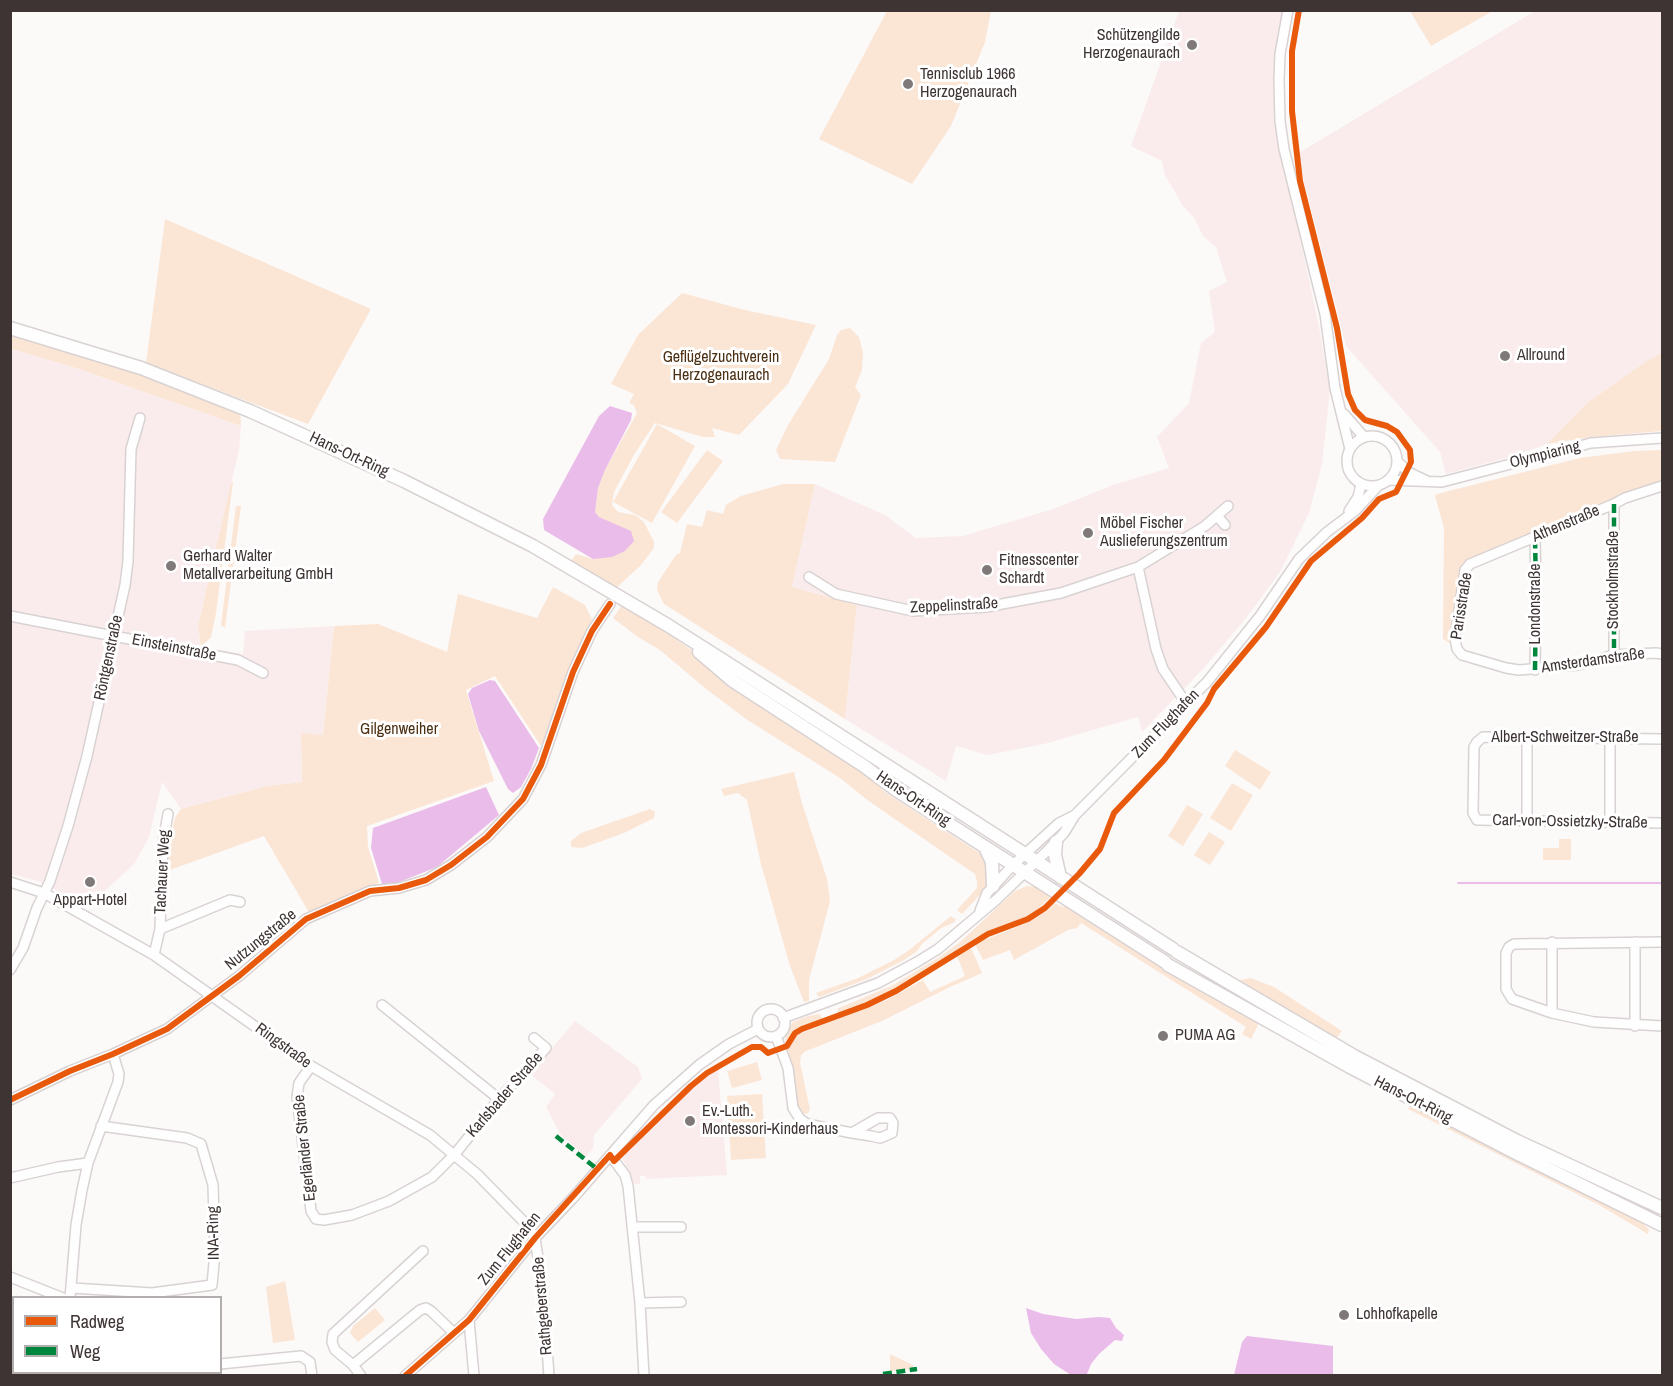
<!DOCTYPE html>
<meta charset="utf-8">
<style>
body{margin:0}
#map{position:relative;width:1673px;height:1386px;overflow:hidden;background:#fcf9f9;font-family:"Archivo Narrow",sans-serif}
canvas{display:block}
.frame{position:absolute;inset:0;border:12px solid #3e3434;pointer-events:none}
.legend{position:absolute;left:12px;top:1296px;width:210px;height:78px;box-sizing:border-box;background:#fff;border:2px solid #b2aeae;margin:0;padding:8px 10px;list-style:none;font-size:18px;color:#3e3434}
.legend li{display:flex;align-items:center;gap:12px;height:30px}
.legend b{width:30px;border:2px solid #b2aeae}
</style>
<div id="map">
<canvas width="1673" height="1386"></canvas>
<div class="frame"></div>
<ul class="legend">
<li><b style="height:8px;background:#e8590c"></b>Radweg</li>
<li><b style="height:8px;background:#00873e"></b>Weg</li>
</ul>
</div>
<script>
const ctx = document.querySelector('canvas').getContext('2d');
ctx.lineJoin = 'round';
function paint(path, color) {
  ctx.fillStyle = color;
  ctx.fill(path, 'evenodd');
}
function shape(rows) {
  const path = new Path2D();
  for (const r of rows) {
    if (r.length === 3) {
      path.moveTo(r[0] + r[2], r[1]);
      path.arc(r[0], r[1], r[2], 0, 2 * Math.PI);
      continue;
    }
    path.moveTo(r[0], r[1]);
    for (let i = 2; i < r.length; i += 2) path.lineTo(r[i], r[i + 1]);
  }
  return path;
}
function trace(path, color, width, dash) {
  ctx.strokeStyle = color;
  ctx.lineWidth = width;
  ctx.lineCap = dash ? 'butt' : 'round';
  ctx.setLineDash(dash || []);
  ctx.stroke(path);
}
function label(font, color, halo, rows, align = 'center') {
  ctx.font = font + ' "Archivo Narrow",sans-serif';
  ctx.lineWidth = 6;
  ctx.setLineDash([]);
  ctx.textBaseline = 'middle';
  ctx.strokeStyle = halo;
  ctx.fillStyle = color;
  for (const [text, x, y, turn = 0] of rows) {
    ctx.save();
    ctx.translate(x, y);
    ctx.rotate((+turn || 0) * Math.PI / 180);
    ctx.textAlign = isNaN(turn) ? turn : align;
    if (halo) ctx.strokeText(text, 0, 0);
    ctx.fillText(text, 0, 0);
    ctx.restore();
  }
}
const built = shape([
 [1179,11,1282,11,1274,74,1278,135,1319,327,1330,390,1322,464,1309,513,1280,572,1246,618,1204,668,1142,732,1138,717,1044,744,987,755,956,746,946,781,845,719,857,605,792,587,815,484,885,515,916,538,963,536,1053,509,1113,485,1169,468,1157,437,1189,403,1201,343,1215,332,1209,291,1227,282,1216,247,1203,236,1195,219,1183,206,1165,175,1162,161,1131,146],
 [1535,11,1662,11,1662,353,1648,360,1587,403,1547,444,1510,457,1446,474,1440,452,1346,346,1297,154],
 [10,349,79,369,241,426,239,450,198,626,201,647,243,654,245,631,334,626,323,735,301,734,302,782,267,786,181,809,162,782,149,837,134,864,89,906,38,881,11,874],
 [575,1021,638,1067,642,1079,594,1135,593,1148,586,1157,560,1134,546,1107,555,1094,530,1074],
 [718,1069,727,1175,646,1179,646,1176,640,1176,640,1184,634,1184,621,1155,692,1087]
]);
const green = shape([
 [887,11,991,11,985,42,951,126,912,184,819,139],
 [1410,11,1493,11,1431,46],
 [165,219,371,309,308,424,146,363],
 [682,293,745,310,816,325,788,384,739,435,712,428,715,437,703,437,655,423,635,453,614,492,612,505,618,512,635,515,644,522,654,542,654,548,641,565,614,590,569,564,576,554,593,559,611,523,599,517,595,512,598,488,605,470,637,413,634,405,629,403,634,394,611,384,638,335],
 [850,328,859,337,863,353,862,370,855,387,861,395,835,462,780,459,776,450,788,425,829,359,837,335,841,330],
 [10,333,121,368,240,413,241,426,79,369,11,349],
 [1662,353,1662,431,1592,437,1547,444,1587,403,1648,360],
 [657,424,695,446,652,523,613,502],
 [707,450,723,461,677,523,661,512],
 [1662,450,1662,483,1637,488,1468,561,1452,641,1450,643,1443,639,1444,528,1435,496,1437,494,1580,458,1634,451],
 [233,482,216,613,211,637,201,647,198,626,231,483],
 [783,484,815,484,792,587,857,605,845,719,664,604,657,590,658,582,676,555,680,553,687,524,702,527,707,510,723,514,726,505,741,496],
 [236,506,241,506,225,628,221,625],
 [553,587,585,605,592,619,541,746,495,676,466,690,494,781,367,826,368,847,379,883,310,914,264,836,170,870,167,853,175,818,181,809,267,786,302,782,301,733,323,735,334,626,378,624,447,652,458,594,537,618],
 [622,605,670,635,861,770,886,793,981,854,986,858,988,886,962,914,957,910,977,888,977,881,975,874,870,802,840,778,746,719,705,688,660,650,638,637,613,618],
 [1235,750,1271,772,1260,790,1225,766],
 [794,772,802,803,827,879,830,901,809,980,809,1001,804,1002,790,966,761,864,747,800,738,793,724,796,721,789],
 [1232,783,1253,795,1231,831,1210,818],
 [1187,805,1203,814,1183,846,1168,836],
 [650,809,655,812,654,818,624,833,582,848,571,847,571,841,581,833],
 [1209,832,1225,842,1210,865,1194,855],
 [1559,839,1571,839,1571,860,1543,860,1543,848,1559,848],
 [1027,886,1036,887,1052,896,1032,914,976,937,924,973,899,987,878,998,839,1013,837,1009,893,985,941,956,960,942,1015,891],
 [1054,903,1063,907,1066,904,1260,1021,1251,1039,1242,1034,1246,1027,1081,923,1077,928,1068,930,1014,960,1010,950,983,960,975,944,1029,922,1047,911],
 [951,916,956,920,953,923,941,928,922,944,916,952,904,960,867,979,819,997,816,993,858,978,894,960,908,951],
 [969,948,972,950,982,973,948,988,882,1021,806,1051,801,1055,800,1062,810,1110,807,1114,801,1113,796,1108,792,1063,787,1049,797,1035,887,1000,923,980,930,992,965,976,957,956],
 [1251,978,1274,987,1342,1031,1335,1040,1234,981],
 [820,1014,822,1019,793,1030,785,1043,786,1032,793,1022,808,1016],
 [757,1062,762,1080,732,1088,727,1071],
 [762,1094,766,1158,731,1160,727,1096],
 [1411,1105,1634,1216,1649,1229,1648,1234,1599,1205,1408,1109],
 [285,1281,295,1340,273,1343,266,1287],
 [375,1308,385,1320,358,1342,350,1333,353,1326],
 [890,1354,913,1365,913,1369,890,1371]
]);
const water = shape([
 [610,406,632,413,631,420,605,470,598,488,595,512,599,517,631,531,634,541,625,551,612,557,593,559,544,530,543,519,599,416],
 [490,680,495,681,539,748,531,769,521,787,513,793,508,789,479,731,468,694,472,688],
 [486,787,499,815,437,867,392,885,382,884,371,848,373,828],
 [1026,1308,1043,1314,1076,1319,1099,1317,1110,1318,1116,1328,1124,1335,1122,1341,1115,1340,1099,1354,1091,1364,1087,1374,1071,1375,1054,1364,1041,1349,1031,1333],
 [1247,1336,1333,1346,1333,1375,1234,1375,1242,1342]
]);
const stream = shape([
 [1458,883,1662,883]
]);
const minor = shape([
 [1288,10,1280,54,1279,80,1280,121,1284,149,1325,314,1335,388,1350,449],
 [1344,414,1364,437],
 [1372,461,25],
 [1397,461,1408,472,1427,481],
 [1388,480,1442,482,1591,443,1662,438],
 [1662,486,1625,498,1614,504,1470,564,1465,570,1455,638,1457,649,1462,655,1506,668,1519,670,1578,665,1614,655,1656,653,1662,654],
 [1614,504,1614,655],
 [1349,511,1358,497,1361,484],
 [1217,516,1225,525],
 [1138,567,1205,526,1228,506],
 [809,577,836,594,913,611,986,607,1061,593,1138,567,1156,649,1163,669,1186,703],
 [10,616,238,660,263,673],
 [1535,670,1536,592,1535,537],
 [1662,739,1483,737,1477,742,1474,747,1473,813,1477,820,1662,823],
 [1527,821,1527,738],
 [1610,822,1610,739],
 [10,882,44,893,154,955,311,1066,430,1135,477,1174,527,1225,535,1238,543,1291,549,1376],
 [980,911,987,893,1013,865,1059,823,1075,815,1207,682,1260,616,1299,559,1327,532,1355,511,1378,486],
 [160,929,230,900,240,902],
 [1552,942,1552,1013],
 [1662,942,1514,944,1509,947,1506,953,1506,989,1512,999,1552,1013,1594,1022,1662,1026],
 [154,955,160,929,163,842,168,814],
 [10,970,23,948,37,908,50,881,68,826,87,756,125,585,128,561,131,449,140,418],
 [382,1005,499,1099],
 [771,1023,14],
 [783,1018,878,983,917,962,938,949,996,900,1047,851,1064,833,1075,815],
 [1635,1026,1635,942],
 [776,1036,788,1068,793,1108,800,1119,807,1124,852,1133,871,1136,880,1138,892,1133,893,1123,890,1118,878,1118,852,1133],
 [311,1066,299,1083,297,1097,311,1211,316,1219,324,1220,352,1215,389,1201,432,1177,455,1154,499,1099,546,1048,534,1038],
 [10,1100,70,1071,113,1054,167,1029,239,976,306,919,370,891,399,888,426,880,451,865,487,837,523,799,541,765,573,672,592,631,610,604],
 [610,1155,625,1175,628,1186,640,1303,644,1376],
 [10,1178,58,1167,88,1163],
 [633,1227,681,1227],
 [10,1277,63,1298],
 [72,1288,152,1293,212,1285,215,1252,213,1185,201,1144,187,1138,101,1126],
 [70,1298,76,1225,82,1190,88,1163,118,1082,119,1074,113,1054],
 [640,1303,681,1302],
 [469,1320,474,1376],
 [220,1364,301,1356,310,1362,312,1376],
 [353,1365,420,1310,426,1308,431,1311,454,1333],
 [134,1372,135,1376],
 [19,1376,21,1372],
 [61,1376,61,1372],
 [361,1376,353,1365,335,1350,332,1342,333,1334,423,1251],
 [405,1376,469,1320,535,1238,573,1198,654,1105,699,1065,729,1044,758,1029]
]);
const major = shape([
 [10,328,141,368,250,411,404,481,533,546,669,626,732,666,1173,949],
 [699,652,733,681,864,766,896,790,1165,962],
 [1056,842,1055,855,1060,877],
 [985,847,992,862,993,886],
 [1177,952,1354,1056,1517,1141,1662,1208],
 [1168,965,1350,1067,1512,1151,1662,1225]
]);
const quiet = shape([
 [1614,504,1614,655],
 [1535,670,1536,592,1535,537],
 [556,1136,597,1169],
 [883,1374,917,1369]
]);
const cycleway = shape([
 [10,1100,70,1071,113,1054,167,1029,239,976,306,919,370,891,399,888,426,880,451,865,487,837,523,799,541,765,573,672,592,631,610,604],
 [405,1376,469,1320,535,1238,610,1155,614,1161,691,1086,707,1073,752,1047,761,1047,768,1053,787,1046,795,1033,802,1029,867,1005,896,991,988,934,1028,919,1045,908,1079,874,1100,849,1114,813,1164,760,1207,703,1214,689,1266,627,1311,561,1362,518,1379,499,1396,492,1411,462,1410,450,1397,432,1387,426,1365,420,1355,410,1348,394,1337,328,1300,181,1292,111,1292,51,1299,10]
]);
const markers = [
 [1192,45,6,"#807979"],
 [908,84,6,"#807979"],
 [1505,356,6,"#807979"],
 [1088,533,6,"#807979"],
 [171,566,6,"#807979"],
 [987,570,6,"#807979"],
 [90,882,6,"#807979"],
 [1163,1036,6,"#807979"],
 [690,1121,6,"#807979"],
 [1344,1315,6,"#807979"]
];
const poiNames = [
 ["Schützengilde",1180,36,"right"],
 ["Herzogenaurach",1180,54,"right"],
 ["Tennisclub 1966",920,75],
 ["Herzogenaurach",920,93],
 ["Allround",1517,356],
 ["Möbel Fischer",1100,524],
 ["Auslieferungszentrum",1100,542],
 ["Gerhard Walter",183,557],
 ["Metallverarbeitung GmbH",183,575],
 ["Fitnesscenter",999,561],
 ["Schardt",999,579],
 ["Appart-Hotel",90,901,"center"],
 ["PUMA AG",1175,1036],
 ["Ev.-Luth.",702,1112],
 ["Montessori-Kinderhaus",702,1130],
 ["Lohhofkapelle",1356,1315]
];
const parkNames = [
 ["Geflügelzuchtverein",721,358],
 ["Herzogenaurach",721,376],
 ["Gilgenweiher",399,730]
];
const streetNames = [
 ["Hans-Ort-Ring",349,455,25],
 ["Olympiaring",1545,455,-14],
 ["Athenstraße",1566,524,-23],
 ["Stockholmstraße",1614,580,-90],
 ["Londonstraße",1536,604,-90],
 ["Zeppelinstraße",954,606,-3],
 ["Parisstraße",1462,606,-81],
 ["Einsteinstraße",174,648,11],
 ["Röntgenstraße",109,658,-78],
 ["Amsterdamstraße",1593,661,-8],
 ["Zum Flughafen",1166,724,-46],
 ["Albert-Schweitzer-Straße",1565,738],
 ["Hans-Ort-Ring",913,799,34],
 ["Carl-von-Ossietzky-Straße",1570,822,1],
 ["Tachauer Weg",163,872,-87],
 ["Nutzungstraße",261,940,-39],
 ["Ringstraße",283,1046,36],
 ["Karlsbader Straße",505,1095,-49],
 ["Hans-Ort-Ring",1413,1100,27],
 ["Egerländer Straße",305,1148,-96],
 ["INA-Ring",214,1233,-91],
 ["Zum Flughafen",510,1249,-51],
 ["Rathgeberstraße",543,1306,-95]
];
paint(built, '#faeced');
paint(green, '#fbe6d5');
paint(water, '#eabcea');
trace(stream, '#eabcea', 2);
trace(minor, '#d9d2d2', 12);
trace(major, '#d9d2d2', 15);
trace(minor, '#fffefe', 9);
trace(major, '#fffefe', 12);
trace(quiet, '#00873e', 4.5, [9, 4.5]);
trace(cycleway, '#e8590c', 6);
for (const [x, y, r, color] of markers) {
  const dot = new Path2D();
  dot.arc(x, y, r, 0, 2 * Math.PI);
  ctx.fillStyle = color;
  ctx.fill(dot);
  trace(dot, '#fff', 2);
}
label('16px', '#3e3434', '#fff', poiNames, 'left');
label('16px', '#4b2f13', '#fff', parkNames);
label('16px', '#3e3434', '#fff', streetNames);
</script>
